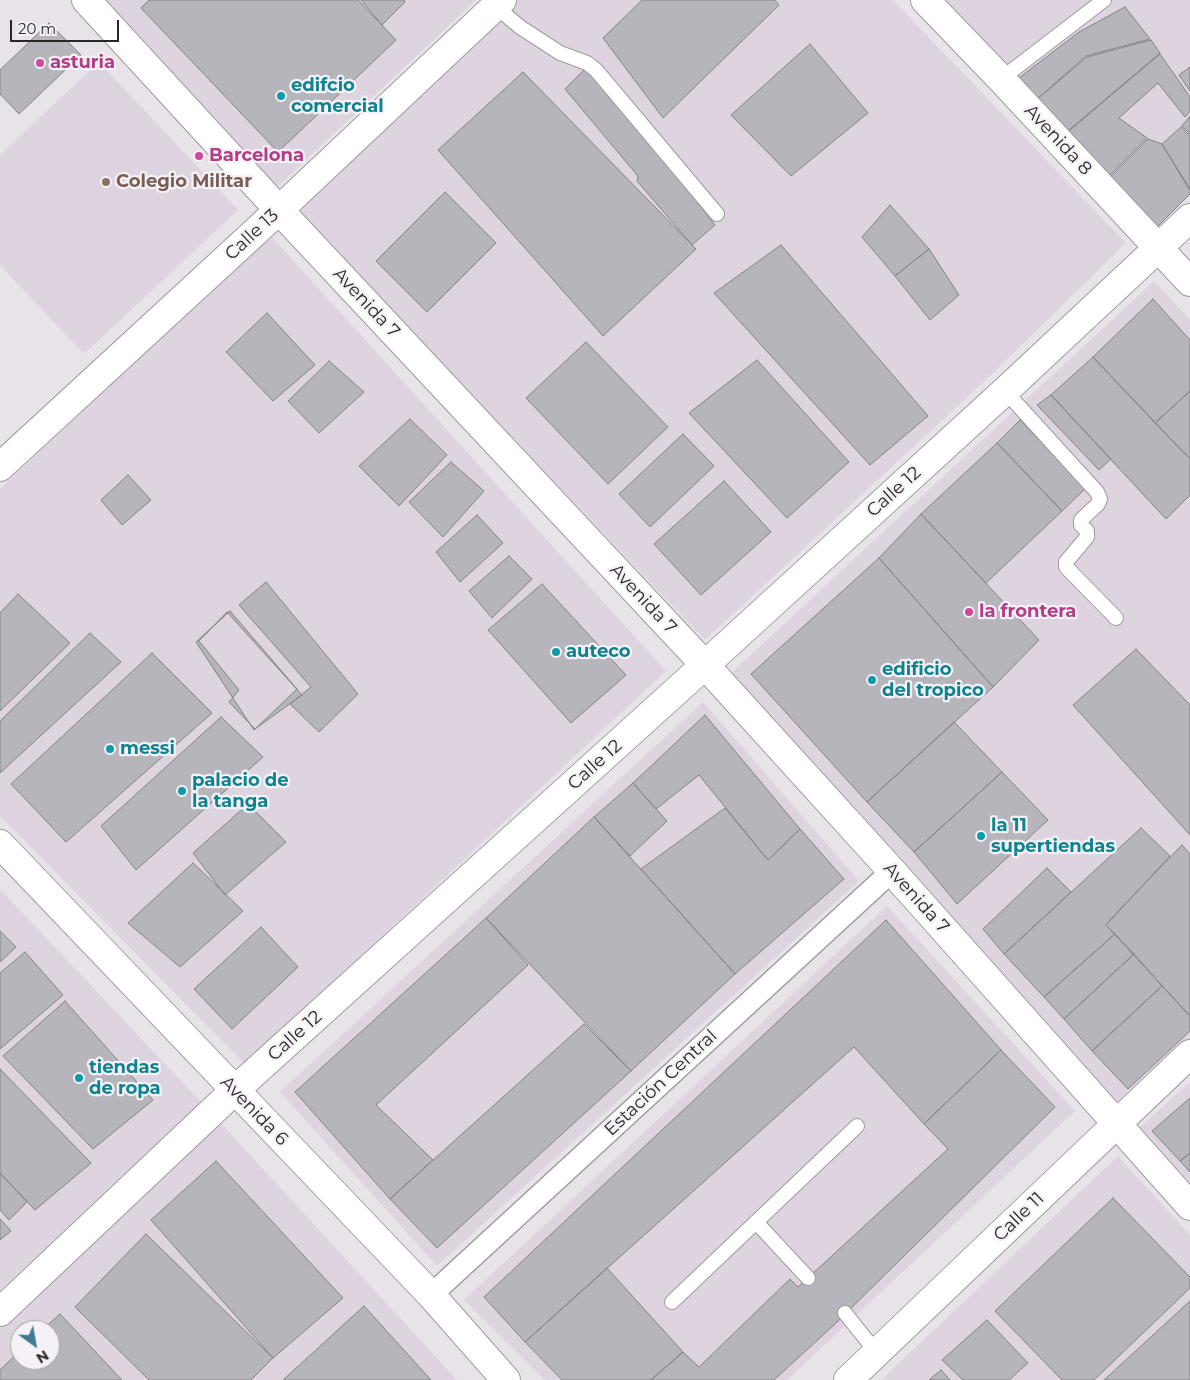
<!DOCTYPE html>
<meta charset="utf-8">
<style>
body{margin:0}
#map{position:relative;width:1190px;height:1380px;overflow:hidden;background:#e8e3e9;font-family:Montserrat,sans-serif}
canvas{display:block}
.north{position:absolute;left:10px;top:1320px;width:50px;height:50px;box-sizing:border-box;background:#f5f1f6;border:1px solid #a3a0a4;border-radius:50%;rotate:148deg;font-size:14px;font-weight:700;line-height:20px;text-align:center;color:#272628}
.north::after{content:'';display:block;margin:auto;width:18px;height:22px;background:#3f7d92;clip-path:polygon(50% 0,100% 100%,50% 72%,0 100%)}
.scale{position:absolute;left:10px;top:20px;width:109px;height:22px;box-sizing:border-box;border:2px solid #272628;border-top:0;padding-left:6px;font-size:15px;line-height:18px;white-space:nowrap;color:#272628;-webkit-text-stroke:4px #f5f1f6;paint-order:stroke}
</style>
<div id="map">
<canvas width="1190" height="1380"></canvas>
<div class="north">N</div>
<div class="scale">20 m</div>
</div>
<script>
const ctx = document.querySelector('canvas').getContext('2d');
ctx.lineJoin = 'round';
function paint(path, color) {
  ctx.fillStyle = color;
  ctx.fill(path, 'evenodd');
}
function shape(rows) {
  const path = new Path2D();
  for (const r of rows) {
    path.moveTo(r[0], r[1]);
    for (let i = 2; i < r.length; i += 2) path.lineTo(r[i], r[i + 1]);
  }
  return path;
}
function trace(path, color, width, dash) {
  ctx.strokeStyle = color;
  ctx.lineWidth = width;
  ctx.lineCap = dash ? 'butt' : 'round';
  ctx.setLineDash(dash || []);
  ctx.stroke(path);
}
function label(font, color, halo, rows, align = 'center') {
  ctx.font = font + ' Montserrat,sans-serif';
  ctx.lineWidth = 4.5;
  ctx.setLineDash([]);
  ctx.textBaseline = 'middle';
  ctx.strokeStyle = halo;
  ctx.fillStyle = color;
  for (const [text, x, y, turn = 0] of rows) {
    ctx.save();
    ctx.translate(x, y);
    ctx.rotate((+turn || 0) * Math.PI / 180);
    ctx.textAlign = isNaN(turn) ? turn : align;
    if (halo) ctx.strokeText(text, 0, 0);
    ctx.fillText(text, 0, 0);
    ctx.restore();
  }
}
const built = shape([
 [103,0,476,0,274,190],
 [518,0,893,0,1126,243,990,376,705,640,298,212],
 [937,0,1190,0,1190,194,1153,231],
 [99,62,238,210,84,354,0,265,0,155],
 [270,235,666,671,245,1064,0,816,0,489],
 [1154,281,1190,320,1190,1044,1117,1112,730,674],
 [703,702,859,881,437,1266,280,1092],
 [0,889,201,1102,0,1290],
 [887,906,1075,1111,787,1380,545,1380,464,1300],
 [1190,1082,1190,1191,1135,1132],
 [218,1120,457,1380,0,1380,0,1328],
 [20,1330,50,1330,50,1360,20,1360],
 [1118,1156,1190,1235,1190,1380,881,1380]
]);
const building = shape([
 [149,0,358,0,396,40,278,152,141,8,149,0],
 [361,0,404,0,405,2,382,25,361,0],
 [642,0,775,0,779,5,663,118,603,38,642,0],
 [1125,7,1150,39,1086,56,1035,101,1015,81,1079,32,1125,7],
 [49,23,81,55,19,114,0,94,0,70,49,23],
 [1151,40,1160,53,1062,136,1035,101,1087,57,1151,40],
 [810,44,868,113,791,176,731,115,810,44],
 [1160,54,1190,97,1190,111,1185,117,1158,83,1119,118,1147,138,1104,181,1063,136,1160,54],
 [1190,67,1190,91,1179,75,1190,67],
 [586,68,656,150,715,225,692,245,637,181,638,176,565,89,586,68],
 [523,72,696,249,603,336,438,150,523,72],
 [1190,116,1190,134,1182,126,1190,116],
 [1181,127,1190,136,1190,189,1162,144,1181,127],
 [1148,139,1162,144,1190,191,1190,194,1153,231,1105,182,1148,139],
 [445,192,496,243,427,312,376,261,445,192],
 [890,205,929,249,895,276,862,237,890,205],
 [781,245,928,416,870,465,714,293,781,245],
 [929,249,959,295,930,320,895,276,929,249],
 [1153,299,1190,340,1190,391,1155,423,1093,357,1153,299],
 [267,313,315,365,273,401,226,352,267,313],
 [586,342,668,427,608,484,526,398,586,342],
 [1093,357,1190,459,1190,495,1166,519,1051,395,1093,357],
 [757,360,849,462,787,518,689,413,757,360],
 [329,361,364,392,319,433,288,401,329,361],
 [1190,391,1190,459,1155,423,1190,391],
 [1051,395,1111,459,1099,470,1037,405,1051,395],
 [410,419,447,455,399,506,359,466,410,419],
 [1020,420,1086,488,1062,511,997,443,1020,420],
 [683,434,714,466,650,527,619,494,683,434],
 [997,443,1062,511,986,583,921,514,997,443],
 [451,462,484,491,443,537,409,502,451,462],
 [128,475,151,500,122,525,101,500,128,475],
 [724,481,771,532,701,595,654,544,724,481],
 [921,514,1039,640,993,687,879,558,921,514],
 [477,515,503,543,460,582,436,552,477,515],
 [509,556,532,579,492,618,469,591,509,556],
 [879,558,993,687,867,802,751,674,879,558],
 [266,582,358,694,319,732,290,704,311,687,239,605,266,582],
 [542,584,626,675,571,723,488,630,542,584],
 [18,594,70,643,0,711,0,613,18,594],
 [230,611,297,689,254,730,196,642,230,611],
 [227,612,302,695,255,729,229,702,239,690,199,641,227,612],
 [90,633,121,662,0,773,0,721,90,633],
 [1136,649,1190,705,1190,835,1073,705,1136,649],
 [152,653,212,713,66,842,11,784,152,653],
 [705,715,800,829,768,860,699,775,656,809,633,783,705,715],
 [221,717,263,757,136,870,101,826,221,717],
 [954,722,1002,772,914,852,867,802,954,722],
 [1002,772,1048,820,957,904,914,852,1002,772],
 [633,783,667,821,630,856,594,817,633,783],
 [248,804,286,842,225,895,193,853,248,804],
 [725,808,768,860,800,829,844,879,735,974,641,869,725,808],
 [594,817,735,974,631,1071,486,918,594,817],
 [1141,828,1170,856,1106,925,1115,934,1044,997,1004,954,1141,828],
 [1182,845,1190,854,1190,1016,1106,925,1123,906,1182,845],
 [193,863,243,911,180,967,128,923,193,863],
 [1047,868,1071,892,1004,954,983,929,1047,868],
 [486,918,528,965,376,1105,433,1160,390,1199,295,1092,486,918],
 [886,920,1001,1050,924,1124,854,1047,525,1342,484,1297,886,920],
 [261,927,298,967,232,1029,194,989,261,927],
 [0,931,16,947,0,962,0,931],
 [1115,934,1134,954,1064,1019,1044,997,1115,934],
 [25,952,63,995,0,1049,0,973,25,952],
 [1134,954,1162,986,1092,1051,1064,1019,1134,954],
 [1162,986,1190,1016,1190,1031,1128,1089,1092,1051,1162,986],
 [65,1001,153,1100,93,1149,3,1056,65,1001],
 [584,1024,631,1071,437,1248,390,1199,584,1024],
 [1001,1050,1055,1107,834,1325,774,1380,651,1380,683,1352,699,1367,790,1279,798,1287,948,1149,924,1124,1001,1050],
 [0,1069,91,1163,35,1210,0,1173,0,1069],
 [1190,1098,1190,1153,1180,1161,1152,1131,1190,1098],
 [1190,1153,1190,1172,1180,1161,1190,1153],
 [216,1161,343,1298,273,1358,151,1220,216,1161],
 [0,1173,27,1202,9,1220,0,1210,0,1173],
 [1113,1198,1190,1277,1190,1288,1094,1380,1062,1380,995,1311,1113,1198],
 [0,1219,11,1231,0,1240,0,1219],
 [146,1234,273,1358,251,1380,149,1380,75,1307,146,1234],
 [607,1268,683,1352,651,1380,562,1380,525,1342,607,1268],
 [1190,1301,1190,1380,1104,1380,1190,1301],
 [364,1306,431,1380,283,1380,364,1306],
 [60,1314,122,1380,0,1380,0,1370,20,1351,20,1360,50,1360,50,1330,42,1330,60,1314],
 [987,1320,1028,1363,1009,1380,963,1380,942,1360,987,1320],
 [941,1370,950,1380,929,1380,941,1370]
]);
const service = shape([
 [495,6,520,27,560,53,587,63,596,70,717,214],
 [1001,79,1104,0],
 [1005,391,1097,492,1100,499,1098,504,1081,520,1081,525,1087,531,1087,537,1066,562,1066,567,1116,618],
 [756,1222,808,1278],
 [672,1302,857,1126],
 [845,1313,877,1353]
]);
const pedestrian = shape([
 [431,1295,892,871]
]);
const minor = shape([
 [86,0,279,210,705,665,892,871,1190,1206],
 [925,0,1001,79,1190,282],
 [0,467,279,210,502,0],
 [0,844,431,1295,506,1380],
 [0,1312,234,1091,705,665,1005,391,1190,218]
]);
const tertiary = shape([
 [848,1380,1190,1054]
]);
const markers = [
 [40,63,5,"#d1479c"],
 [281,96,5,"#0f9aa8"],
 [199,156,5,"#d1479c"],
 [106,182,5,"#8d6e63"],
 [969,612,5,"#d1479c"],
 [556,652,5,"#0f9aa8"],
 [872,680,5,"#0f9aa8"],
 [110,749,5,"#0f9aa8"],
 [182,791,5,"#0f9aa8"],
 [981,836,5,"#0f9aa8"],
 [79,1078,5,"#0f9aa8"]
];
const hotelNames = [
 ["asturia",50,63],
 ["Barcelona",209,156],
 ["la frontera",979,612]
];
const cultureNames = [
 ["edifcio",291,86],
 ["comercial",291,107],
 ["auteco",566,652],
 ["edificio",882,670],
 ["del tropico",882,691],
 ["messi",120,749],
 ["palacio de",192,781],
 ["la tanga",192,802],
 ["la 11",991,826],
 ["supertiendas",991,847],
 ["tiendas",89,1068],
 ["de ropa",89,1089]
];
const streetNames = [
 ["Avenida 8",1058,140,47],
 ["Calle 13",252,235,-43],
 ["Avenida 7",366,303,47],
 ["Calle 12",894,492,-42],
 ["Avenida 7",643,599,47],
 ["Calle 12",595,765,-42],
 ["Avenida 7",916,898,48],
 ["Calle 12",295,1036,-42],
 ["Estación Central",661,1083,-43],
 ["Avenida 6",254,1111,46],
 ["Calle 11",1019,1217,-44]
];
const educationNames = [
 ["Colegio Militar",116,182]
];
paint(built, '#ddd4e0');
paint(building, '#b6b5bc');
trace(building, '#838389', 1);
trace(service, '#9f9ba1', 16);
trace(pedestrian, '#9f9ba1', 24);
trace(minor, '#9f9ba1', 30);
trace(tertiary, '#9f9ba1', 30);
trace(service, '#fff', 14);
trace(pedestrian, '#fff', 21);
trace(minor, '#fff', 28);
trace(tertiary, '#fff', 28);
for (const [x, y, r, color] of markers) {
  const dot = new Path2D();
  dot.arc(x, y, r, 0, 2 * Math.PI);
  ctx.fillStyle = color;
  ctx.fill(dot);
  trace(dot, '#f5f1f6', 2);
}
label('bold 18px', '#b23c85', '#f5f1f6', hotelNames, 'left');
label('bold 18px', '#0d838f', '#f5f1f6', cultureNames, 'left');
label('18px', '#272628', '#f5f1f6', streetNames);
label('bold 18px', '#785e54', '#f5f1f6', educationNames, 'left');
</script>
